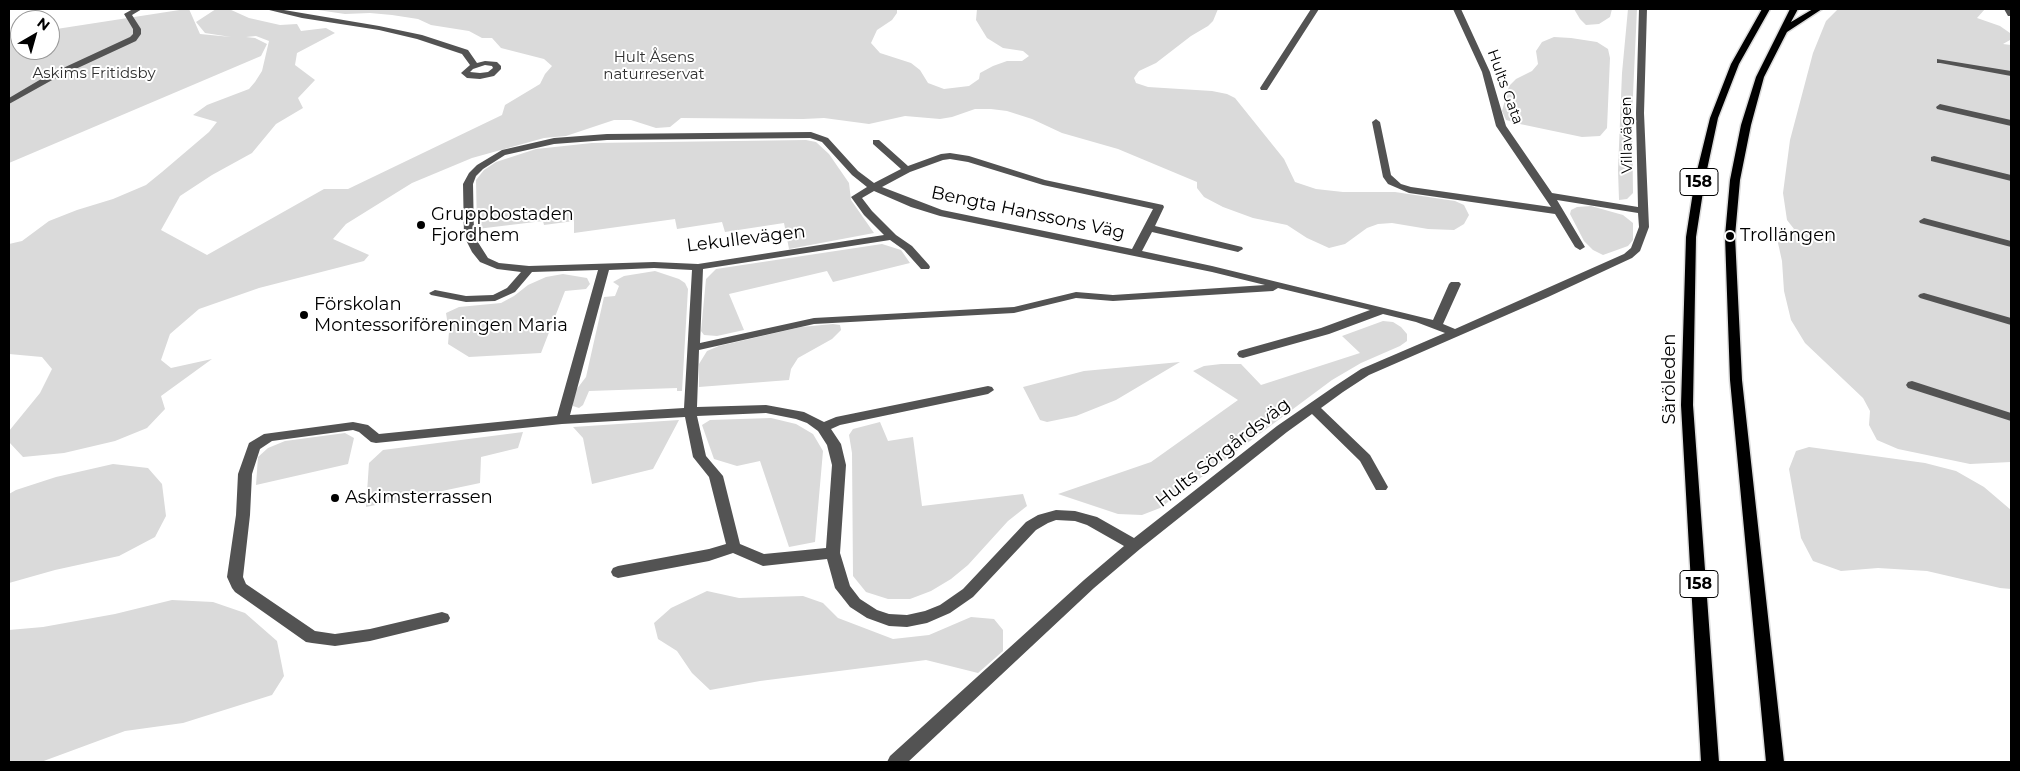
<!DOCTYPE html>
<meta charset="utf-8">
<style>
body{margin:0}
#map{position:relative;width:2020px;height:771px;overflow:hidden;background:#fff;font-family:Montserrat,sans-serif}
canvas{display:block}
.frame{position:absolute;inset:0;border:10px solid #000;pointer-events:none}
.north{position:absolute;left:10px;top:10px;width:50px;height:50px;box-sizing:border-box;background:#fff;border:1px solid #999;border-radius:50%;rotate:38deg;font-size:14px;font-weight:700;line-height:20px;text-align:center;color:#000}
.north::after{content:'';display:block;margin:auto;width:18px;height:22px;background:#000;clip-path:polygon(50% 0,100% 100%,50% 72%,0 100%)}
</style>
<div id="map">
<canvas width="2020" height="771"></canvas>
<div class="frame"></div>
<div class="north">N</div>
</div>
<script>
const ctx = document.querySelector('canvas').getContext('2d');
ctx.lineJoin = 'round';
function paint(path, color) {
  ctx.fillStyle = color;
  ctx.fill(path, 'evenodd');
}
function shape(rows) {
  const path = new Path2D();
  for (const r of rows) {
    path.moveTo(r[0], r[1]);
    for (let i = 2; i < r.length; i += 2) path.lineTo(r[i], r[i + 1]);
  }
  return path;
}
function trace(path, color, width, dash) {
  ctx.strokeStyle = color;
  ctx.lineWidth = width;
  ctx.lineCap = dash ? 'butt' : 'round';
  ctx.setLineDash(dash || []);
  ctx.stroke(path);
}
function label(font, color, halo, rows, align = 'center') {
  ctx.font = font + ' Montserrat,sans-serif';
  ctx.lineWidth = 4;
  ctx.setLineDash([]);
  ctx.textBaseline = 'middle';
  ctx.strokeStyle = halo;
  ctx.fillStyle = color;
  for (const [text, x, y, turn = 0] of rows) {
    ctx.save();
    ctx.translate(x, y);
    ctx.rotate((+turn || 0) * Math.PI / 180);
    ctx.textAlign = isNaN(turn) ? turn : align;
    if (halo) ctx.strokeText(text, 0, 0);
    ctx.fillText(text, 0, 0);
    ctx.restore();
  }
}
const green = shape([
 [186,9,189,9,200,34,231,37,205,33,196,22,216,9,229,9,249,18,280,25,297,24,301,31,326,28,335,33,297,53,295,65,315,80,298,98,303,108,276,124,252,153,212,175,180,196,161,230,207,255,324,189,348,189,502,115,505,105,540,84,545,74,552,66,544,59,501,48,492,38,482,38,469,31,431,25,418,19,392,15,370,13,345,14,311,9,897,9,897,13,892,20,877,30,871,43,880,53,911,63,920,70,928,83,944,89,969,86,979,79,980,73,993,66,1007,61,1022,61,1029,56,1023,51,1003,48,987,38,976,20,977,9,1218,9,1213,21,1208,26,1191,36,1156,63,1139,71,1134,78,1136,83,1148,87,1212,91,1227,94,1235,98,1284,159,1295,182,1316,189,1343,192,1395,192,1455,201,1464,205,1469,215,1464,224,1454,230,1428,229,1392,223,1378,224,1367,228,1345,244,1329,248,1307,238,1287,225,1253,218,1223,207,1204,197,1197,188,1197,182,1118,149,1062,133,1032,119,1007,111,991,109,975,109,952,117,940,119,905,116,869,124,824,118,803,119,681,118,670,127,656,128,631,120,614,120,566,136,544,138,472,158,412,183,346,224,333,239,369,255,364,261,259,288,199,309,170,334,161,360,171,368,212,359,161,396,165,409,147,428,115,441,64,453,23,457,9,442,9,431,40,393,52,369,42,357,9,354,9,244,22,241,49,221,77,210,113,199,146,185,162,172,209,132,217,122,193,115,207,105,249,89,255,82,262,71,269,41,256,36,246,37,255,38,267,44,261,56,9,163,9,39,20,35,20,50,50,50,50,30],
 [1574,9,1612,9,1610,17,1599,24,1586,25,1580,19],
 [1628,9,1637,9,1632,116,1633,193,1627,199,1619,200,1618,170,1622,73],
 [1838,9,1985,9,1977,18,2000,26,2010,33,2010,40,2003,44,2011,45,2011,462,1970,464,1898,449,1877,440,1869,425,1870,411,1863,398,1805,343,1791,320,1784,291,1782,261,1778,243,1784,234,1794,229,1787,220,1783,193,1790,140,1813,53,1826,21],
 [1554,37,1571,38,1597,42,1608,49,1610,58,1607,128,1600,136,1582,137,1520,124,1506,120,1502,111,1509,86,1516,79,1532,71,1538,64,1536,51,1542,42],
 [806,140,816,142,829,154,849,183,851,200,874,233,789,249,784,223,725,232,722,222,677,229,675,219,574,233,574,221,544,225,543,221,477,229,476,180,484,170,496,162,536,149,592,143],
 [1591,206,1623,215,1633,223,1633,240,1628,246,1603,255,1593,250,1584,241,1570,214,1571,210,1577,207],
 [882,244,901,250,910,263,833,282,827,271,729,294,744,330,717,336,704,335,701,331,706,279,716,269],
 [655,271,679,279,685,283,688,289,682,391,677,391,677,388,589,391,583,405,579,408,573,406,573,394,586,377,604,297,615,296,619,286,613,282,624,276],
 [563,274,587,278,590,284,586,289,565,291,541,353,469,357,448,344,449,332,446,313,459,307,501,303,514,296,528,285,546,277],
 [1383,321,1393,322,1401,327,1407,334,1407,341,1400,346,1361,363,1332,380,1160,508,1142,515,1118,514,1058,494,1151,462,1238,400,1193,371,1204,366,1221,364,1241,364,1261,385,1360,353,1342,336],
 [833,324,840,325,841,330,832,339,798,358,791,369,789,380,699,387,699,364,707,351,719,346,801,327],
 [1180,362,1116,400,1076,416,1047,422,1040,420,1023,387,1084,371],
 [771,418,796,424,813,434,823,451,815,542,789,547,760,461,737,466,714,459,702,425,710,420],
 [679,420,653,469,592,484,583,438,573,427],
 [880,422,888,441,913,437,922,506,1023,494,1027,506,1008,521,968,565,951,579,931,591,910,599,888,599,866,592,853,576,852,453,849,435,853,429],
 [523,432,518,448,481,457,480,483,366,507,369,463,383,450],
 [345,433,354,438,348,464,256,485,258,457,268,448,285,441],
 [1809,447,1925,463,1956,471,1984,487,2011,510,2011,589,2000,588,1927,571,1878,568,1841,571,1813,561,1801,538,1789,469,1796,451],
 [113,464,148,468,162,484,166,516,155,537,119,556,55,570,9,583,9,494,16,490,56,477],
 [707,591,739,598,803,596,823,603,838,618,893,639,929,635,971,617,994,619,1003,630,1003,651,978,673,926,660,760,681,710,690,692,673,677,651,658,639,654,623,671,608],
 [172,600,213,602,245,613,277,641,284,676,272,695,183,723,125,731,41,762,9,762,9,630,43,627,115,614]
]);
const minor = shape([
 [133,9,142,9,132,15,141,29,141,34,136,41,54,79,9,104,9,98,48,75,130,37,133,34,133,29,124,14,133,9],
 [265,9,278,9,379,26,422,35,468,50,477,63,485,61,497,62,501,66,501,69,494,76,480,79,467,78,461,73,470,65,462,54,417,39,379,30,302,18,265,9],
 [485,65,492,66,493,68,488,72,480,73,470,72,473,69,485,65],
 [1311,9,1319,9,1267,90,1261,90,1260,88,1311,9],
 [1453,9,1461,9,1490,72,1506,126,1552,193,1638,207,1636,113,1639,9,1647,9,1644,113,1649,227,1640,251,1632,258,1548,297,1369,375,1343,392,1321,408,1370,455,1388,487,1386,490,1376,490,1360,461,1312,414,1287,432,1140,549,1094,588,908,762,887,762,890,756,1084,580,1124,546,1087,525,1075,521,1056,520,1048,523,1036,530,973,597,950,613,927,623,907,627,889,626,867,618,850,607,835,588,827,559,763,566,733,553,709,561,618,578,613,576,611,572,613,568,618,566,709,549,726,544,709,477,693,457,685,417,562,424,376,443,371,442,359,432,353,430,272,441,260,449,252,474,250,515,243,577,246,584,315,631,335,634,370,629,442,612,448,614,450,618,448,622,370,641,335,646,312,643,306,642,235,592,232,588,227,577,236,515,238,474,249,443,264,434,353,422,368,425,379,434,557,416,598,270,532,272,515,292,495,301,466,302,431,295,429,293,435,290,466,296,493,295,507,288,521,272,497,269,480,262,472,252,464,236,463,184,469,173,477,165,502,150,554,138,607,134,811,132,828,138,858,171,874,183,901,169,873,144,873,140,879,140,908,166,941,154,950,153,969,156,1045,180,1163,205,1164,207,1155,226,1242,247,1243,249,1238,252,1152,232,1142,251,1212,266,1433,320,1449,284,1451,282,1459,282,1461,284,1443,324,1455,329,1624,254,1631,248,1639,227,1638,213,1557,200,1585,247,1580,250,1575,247,1555,214,1409,193,1388,184,1383,177,1372,122,1376,119,1380,122,1391,175,1401,184,1411,187,1551,207,1496,126,1482,72,1453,9],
 [810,138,822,142,852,175,867,187,851,197,864,215,884,235,698,264,654,262,529,266,499,263,488,258,474,236,473,184,476,176,483,169,505,155,554,144,607,140,810,138],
 [950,159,968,162,1043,185,1153,209,1132,249,942,210,882,187,910,172,943,160,950,159],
 [874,191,911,207,940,216,1212,272,1265,285,1113,295,1076,292,1014,307,814,318,700,343,703,269,890,240,904,250,921,269,929,269,930,267,929,265,912,246,896,235,872,211,862,198,874,191],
 [654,268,692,270,684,408,570,415,609,270,654,268],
 [1278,288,1370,310,1321,328,1239,351,1237,354,1239,357,1243,358,1329,334,1383,314,1416,322,1445,333,1361,369,1335,386,1277,426,1134,538,1097,517,1075,511,1056,510,1038,515,1026,522,963,589,940,605,925,611,907,615,889,614,877,610,860,599,850,586,840,553,846,465,841,444,831,429,840,425,988,394,994,390,992,387,988,386,836,417,824,422,804,412,766,405,697,407,699,350,814,324,1014,313,1076,298,1113,301,1273,291,1278,288],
 [766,413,796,419,807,423,818,431,827,445,832,465,826,548,764,554,740,544,723,476,706,456,697,416,766,413],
 [2004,9,2011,9,2011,16,2008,16,2004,9],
 [1937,59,2011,71,2011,76,1940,63,1937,63,1937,59],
 [1940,104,2011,120,2011,126,1937,109,1936,107,1940,104],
 [1934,156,2011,175,2011,181,1931,161,1931,157,1934,156],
 [1924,218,2011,241,2011,247,1920,223,1919,221,1924,218],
 [1924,293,2011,318,2011,325,1920,298,1918,296,1920,294,1924,293],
 [1912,381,2011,413,2011,421,1908,388,1906,385,1908,382,1912,381]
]);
const major = shape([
 [1762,9,1770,9,1739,64,1718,118,1705,179,1696,237,1693,405,1719,762,1701,762,1681,405,1686,237,1695,179,1710,118,1731,64,1762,9],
 [1790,9,1798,9,1791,22,1813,9,1822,9,1787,32,1764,77,1751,125,1740,180,1735,236,1742,380,1784,762,1766,762,1730,380,1725,236,1730,180,1741,125,1756,77,1790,9]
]);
const markers = [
 [421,225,5,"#000"],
 [1730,236,5,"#000"],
 [304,315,5,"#000"],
 [335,498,5,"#000"]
];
const farParknames = [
 ["Hult Åsens",654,58],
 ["naturreservat",654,75],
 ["Askims Fritidsby",94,74]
];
const farStreetnames = [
 ["Hults Gata",1505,87,70],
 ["Villavägen",1627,135,-91]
];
const shields = [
 [1699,182,38],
 [1699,584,38]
];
const shieldNames = [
 ["158",1699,182],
 ["158",1699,584]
];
const streetNames = [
 ["Bengta Hanssons Väg",1028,213,12],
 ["Lekullevägen",746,239,-7],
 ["Säröleden",1670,379,-90],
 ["Hults Sörgårdsväg",1223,453,-38]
];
const poiNames = [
 ["Gruppbostaden",431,215],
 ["Fjordhem",431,236],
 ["Trollängen",1740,236],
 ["Förskolan",314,305],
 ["Montessoriföreningen Maria",314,326],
 ["Askimsterrassen",345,498]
];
paint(green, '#dadada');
trace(major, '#dbdbdb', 3);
paint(minor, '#535353');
paint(major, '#000');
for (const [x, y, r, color] of markers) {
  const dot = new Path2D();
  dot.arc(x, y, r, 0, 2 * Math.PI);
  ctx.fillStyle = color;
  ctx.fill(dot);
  trace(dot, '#fff', 2);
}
label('15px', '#313131', '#fff', farParknames);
label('15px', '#000', '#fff', farStreetnames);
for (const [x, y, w] of shields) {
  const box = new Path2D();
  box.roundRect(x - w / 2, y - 13.5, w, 27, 4);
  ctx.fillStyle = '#fff';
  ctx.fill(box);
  trace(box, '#000', 1);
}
label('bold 16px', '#000', null, shieldNames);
label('18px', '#000', '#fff', streetNames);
label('18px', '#000', '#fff', poiNames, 'left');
</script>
